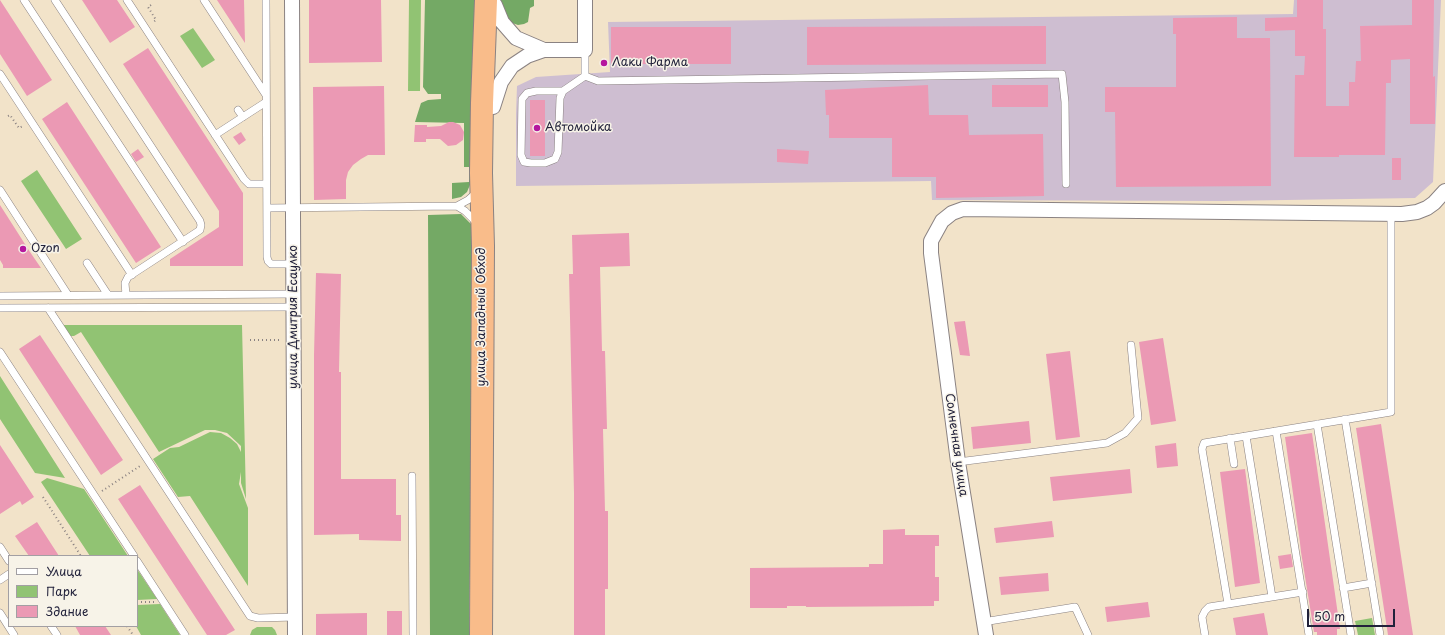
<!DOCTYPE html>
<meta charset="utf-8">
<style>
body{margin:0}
#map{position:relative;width:1445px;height:635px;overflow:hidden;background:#f2e3c9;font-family:"Playpen Sans",sans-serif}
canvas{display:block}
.legend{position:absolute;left:8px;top:555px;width:130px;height:72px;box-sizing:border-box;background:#f7f3e8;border:1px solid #a29fa3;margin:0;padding:5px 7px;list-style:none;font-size:12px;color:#22223b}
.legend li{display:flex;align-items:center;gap:8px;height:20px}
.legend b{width:20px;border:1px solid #a29fa3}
.scale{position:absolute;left:1307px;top:609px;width:88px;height:18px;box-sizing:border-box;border:2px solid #22223b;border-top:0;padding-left:5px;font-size:12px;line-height:14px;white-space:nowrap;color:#22223b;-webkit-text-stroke:3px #f7f3e8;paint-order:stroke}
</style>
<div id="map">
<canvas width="1445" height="635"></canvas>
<ul class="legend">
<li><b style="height:5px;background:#fff"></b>Улица</li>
<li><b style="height:11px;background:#91c373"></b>Парк</li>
<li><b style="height:11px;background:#eb99b4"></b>Здание</li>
</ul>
<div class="scale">50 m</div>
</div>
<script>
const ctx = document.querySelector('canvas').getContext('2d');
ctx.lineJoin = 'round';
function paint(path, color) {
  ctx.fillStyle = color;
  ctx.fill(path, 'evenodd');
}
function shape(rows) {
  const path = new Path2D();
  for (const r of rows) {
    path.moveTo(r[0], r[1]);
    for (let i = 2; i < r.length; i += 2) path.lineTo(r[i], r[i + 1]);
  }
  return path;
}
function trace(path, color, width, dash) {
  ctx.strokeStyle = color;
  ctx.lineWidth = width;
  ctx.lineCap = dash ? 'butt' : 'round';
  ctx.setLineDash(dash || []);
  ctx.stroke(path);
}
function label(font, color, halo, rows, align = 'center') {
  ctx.font = font + ' "Playpen Sans",sans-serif';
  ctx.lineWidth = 3;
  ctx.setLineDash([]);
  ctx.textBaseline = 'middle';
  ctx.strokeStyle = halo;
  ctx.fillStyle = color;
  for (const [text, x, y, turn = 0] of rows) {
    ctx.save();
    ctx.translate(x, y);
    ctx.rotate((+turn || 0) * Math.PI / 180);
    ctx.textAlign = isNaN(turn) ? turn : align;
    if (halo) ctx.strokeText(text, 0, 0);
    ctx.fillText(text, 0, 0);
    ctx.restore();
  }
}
const industrial = shape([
 [1294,0,1441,0,1433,182,1415,198,1221,201,932,200,931,181,516,186,516,114,517,86,536,77,610,72,608,22,1293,14]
]);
const green = shape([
 [409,0,421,0,420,91,408,91],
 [193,28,215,60,202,68,180,36],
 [37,170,82,239,66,249,21,181],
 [63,325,242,325,246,499,241,483,241,472,239,484,248,508,248,586,190,496,178,497,153,459,170,448,179,447,210,432,221,433,230,438,237,444,241,452,241,446,227,433,215,430,205,430,159,452,81,332,74,336,70,336],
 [0,376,65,478,35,473,0,419],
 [47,478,84,489,128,556,90,556,41,482],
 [137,569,157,599,137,600],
 [160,604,180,635,141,635,136,626,137,626,137,605],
 [1372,618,1375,635,1358,635,1355,621],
 [257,627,272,627,275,630,277,635,250,635,252,630]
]);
const forest = shape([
 [425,0,474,0,474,172,472,180,467,192,461,197,452,199,452,183,469,182,469,167,464,167,464,123,415,122,421,103,428,100,441,99,441,94,428,94,423,87],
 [500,0,534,0,534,6,530,8,528,22,524,24,518,25,509,22,500,3],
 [461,214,471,224,472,423,469,635,430,635,428,215]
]);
const building = shape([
 [0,0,52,80,27,96,0,54],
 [82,0,117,0,135,27,110,43],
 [217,0,244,0,245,43],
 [309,0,381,0,382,62,309,63],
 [1297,0,1323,0,1323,29,1326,29,1326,106,1349,106,1349,82,1355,82,1356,61,1361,61,1360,26,1412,25,1412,0,1434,0,1433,77,1435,76,1435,124,1410,124,1410,59,1391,60,1391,83,1386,83,1385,155,1339,155,1339,157,1294,157,1295,75,1304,75,1305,56,1295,56,1295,30,1265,31,1265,18,1297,17],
 [1237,17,1237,38,1270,38,1271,186,1116,187,1115,112,1105,112,1105,87,1176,87,1176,34,1173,34,1173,18],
 [1046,26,1046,64,807,65,807,27],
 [611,27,731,27,731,64,611,64],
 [148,48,243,193,243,266,170,266,170,259,219,227,219,211,123,64],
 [928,85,929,115,968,115,969,135,1043,134,1044,196,936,198,936,177,892,177,892,138,829,138,829,115,826,115,825,90],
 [992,85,1048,85,1048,107,992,107],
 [384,86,385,155,368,155,361,159,353,165,348,172,346,180,346,199,314,200,313,87],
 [530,100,545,100,545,156,530,156],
 [67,102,161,247,136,263,42,119],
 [449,122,453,122,460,125,464,132,463,140,456,145,448,146,440,139,426,139,426,142,414,142,415,125,427,125,427,127,441,126],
 [241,132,246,140,239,145,233,137],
 [138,149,144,157,136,162,131,154],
 [777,149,809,151,808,164,777,162],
 [1392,158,1401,158,1401,180,1392,180],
 [0,205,30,252,41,268,3,268,3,265,0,260],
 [629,233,630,266,600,267,602,351,605,351,607,429,603,429,605,511,608,511,608,589,605,589,605,635,574,635,574,493,569,274,573,274,572,235],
 [316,273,341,274,339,372,341,372,341,479,396,479,396,515,401,515,401,541,359,540,359,534,314,535,314,355],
 [965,321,970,356,960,355,954,322],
 [40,335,123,460,101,475,19,349],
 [1163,338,1176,421,1151,425,1139,342],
 [1070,351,1080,437,1056,440,1046,354],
 [1029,421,1031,443,973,449,971,427],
 [1381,424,1413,635,1388,635,1356,428],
 [1312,433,1340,629,1337,629,1337,635,1317,635,1317,632,1314,632,1301,552,1300,543,1285,437],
 [1176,443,1178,466,1157,468,1155,446],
 [0,445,34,497,22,505,20,501,0,514],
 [1130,469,1132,493,1053,501,1050,477],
 [1245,469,1260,583,1235,587,1220,472],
 [140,485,235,630,226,635,207,635,118,499],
 [1052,521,1054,537,996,543,994,528],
 [37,522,59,556,29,556,15,536],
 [905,529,905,535,939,535,939,546,935,546,935,577,939,577,939,601,934,601,934,606,806,607,806,606,787,606,787,608,750,608,750,568,869,567,869,564,883,564,883,530],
 [1291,554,1293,567,1280,569,1278,556],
 [1048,573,1049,591,1001,595,999,577],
 [1148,602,1150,617,1107,622,1105,607],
 [387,611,402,611,402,635,387,635],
 [367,613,367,635,316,635,316,614],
 [1264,613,1268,635,1236,635,1233,618],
 [75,626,105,626,111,635,80,635]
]);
const path = shape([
 [151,5,148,7,156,20,152,23],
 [8,116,10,115,19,128,23,126],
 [250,340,281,340],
 [102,491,140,466],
 [43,497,81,556],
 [137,602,154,602],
 [127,626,133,635]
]);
const lane = shape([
 [24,0,183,242],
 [55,0,200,221,201,225,200,230,197,232,128,277,125,283,126,295],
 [127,0,244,179,249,184,266,184],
 [204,0,266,95],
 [266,0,267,257,268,261,271,264,294,264],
 [585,50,585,76,598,81,1062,74,1065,102,1066,184],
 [0,74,132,275],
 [563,91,536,91,527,93,522,99,521,155,524,162,531,163,545,163,555,159,558,152,560,98,563,91,585,76],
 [238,110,243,117],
 [215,135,266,102],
 [0,190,68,295],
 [457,206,465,211,477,223],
 [267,208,457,206,468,200,477,192],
 [87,263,108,295],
 [0,296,294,294],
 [0,308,294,307],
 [48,308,250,616,258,618,295,617],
 [0,352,134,556],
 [1345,419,1380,635],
 [1317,424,1351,635],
 [1276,431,1309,635],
 [1246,436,1272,597],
 [1230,438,1234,464],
 [958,462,1107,443,1125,433,1138,418,1131,345],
 [412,476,413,635],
 [0,547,9,561],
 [137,561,185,635],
 [0,580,9,574],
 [1343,588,1372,583],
 [1228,604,1303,592],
 [0,613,14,635],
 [983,622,1075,607,1088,635],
 [51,626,57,635],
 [1205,635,1202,617,1205,611,1209,607,1228,604,1202,449,1204,443,1391,412,1391,213]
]);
const street = shape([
 [292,0,295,635],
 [495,5,502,22,516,38,544,50],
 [493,107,501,82,512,66,527,56,544,50,585,50,585,0],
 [986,635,958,462,931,253,931,241,942,221,952,213,963,209,1402,214,1417,212,1427,208,1434,203,1445,191]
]);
const highway = shape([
 [481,635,483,246,481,173,482,103,486,0]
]);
const markers = [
 [604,63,4,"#b5179e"],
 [537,128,4,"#b5179e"],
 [23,249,4,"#b5179e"]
];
const poiNames = [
 ["Лаки Фарма",612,63],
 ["Автомойка",545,128],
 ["Ozon",31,249]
];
const streetNames = [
 ["улица Дмитрия Есаулко",294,317,-90],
 ["улица Западный Обход",482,317,-90],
 ["Солнечная улица",956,445,82]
];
paint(industrial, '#cebed1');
paint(green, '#91c373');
paint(forest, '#74a965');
paint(building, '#eb99b4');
trace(lane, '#8a8282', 8);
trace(street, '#8a8282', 16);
trace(highway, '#8a8282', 24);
trace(path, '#8a8282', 2, [1, 3]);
trace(lane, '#fff', 7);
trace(street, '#fff', 14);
trace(highway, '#f9bc8a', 22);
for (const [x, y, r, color] of markers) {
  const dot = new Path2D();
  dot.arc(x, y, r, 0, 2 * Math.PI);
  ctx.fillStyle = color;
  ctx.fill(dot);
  trace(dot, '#f7f3e8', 1.5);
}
label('12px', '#22223b', '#f7f3e8', poiNames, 'left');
label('12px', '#22223b', '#f7f3e8', streetNames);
</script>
